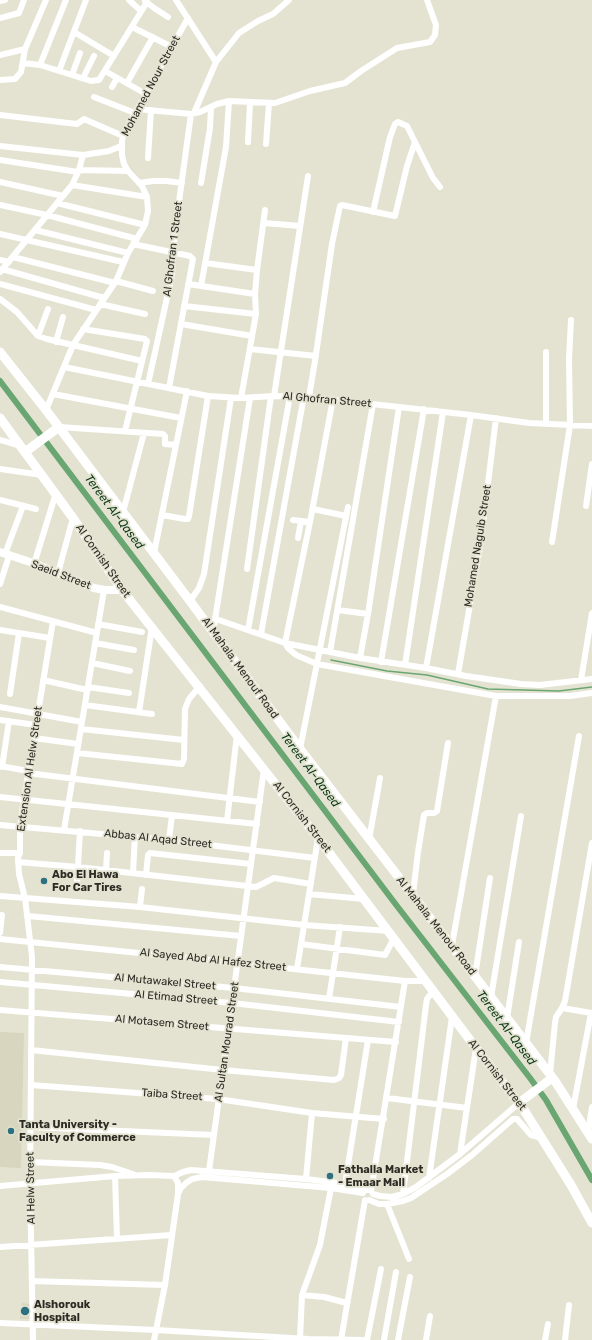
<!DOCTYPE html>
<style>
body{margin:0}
canvas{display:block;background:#e4e3d1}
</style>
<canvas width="592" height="1340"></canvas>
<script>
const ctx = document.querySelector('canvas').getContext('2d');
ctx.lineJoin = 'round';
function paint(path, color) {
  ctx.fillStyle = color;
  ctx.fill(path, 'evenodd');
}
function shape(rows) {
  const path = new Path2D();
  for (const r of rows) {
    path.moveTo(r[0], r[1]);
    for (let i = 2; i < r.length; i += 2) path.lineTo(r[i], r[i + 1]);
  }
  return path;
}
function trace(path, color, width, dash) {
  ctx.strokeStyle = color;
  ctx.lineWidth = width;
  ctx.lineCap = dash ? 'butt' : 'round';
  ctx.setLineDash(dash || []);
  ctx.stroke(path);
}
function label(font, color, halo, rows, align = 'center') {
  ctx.font = font + ' Rubik,sans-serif';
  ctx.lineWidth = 3.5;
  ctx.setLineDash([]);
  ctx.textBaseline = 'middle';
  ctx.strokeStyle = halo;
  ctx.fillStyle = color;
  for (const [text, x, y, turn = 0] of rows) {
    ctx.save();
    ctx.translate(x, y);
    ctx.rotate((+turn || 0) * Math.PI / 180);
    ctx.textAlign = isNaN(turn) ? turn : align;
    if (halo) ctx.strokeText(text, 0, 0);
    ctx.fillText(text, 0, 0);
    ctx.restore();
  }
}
const built = shape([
 [0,1032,24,1033,21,1168,0,1167],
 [22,1303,30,1304,30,1319,20,1319]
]);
const stream = shape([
 [331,660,387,671,427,675,488,689,559,691,592,687]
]);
const canal = shape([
 [0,381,397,906,530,1078,546,1100,592,1180]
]);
const minor = shape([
 [129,0,141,11],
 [176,0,216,62],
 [0,1,5,0],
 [145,1,154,8,168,17],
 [0,18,19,13,24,0],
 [132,27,172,47],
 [74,32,114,56],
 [0,55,25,49],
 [23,63,40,65,91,81,99,80,147,2],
 [40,65,66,0],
 [59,71,86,0],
 [105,71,146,94],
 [72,75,80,53],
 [83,78,94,56],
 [0,80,15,79,21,72,25,49,46,0],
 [127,83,153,37],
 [112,87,117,78],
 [94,97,135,113],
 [137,109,191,114,200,112,217,104,229,101,275,103,310,91,345,83,361,71,397,48,430,42,435,35,436,25,427,0],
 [194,113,216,62,239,33,258,21,273,14,289,0],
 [0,115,77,124,84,119,123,136],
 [248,142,250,103],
 [266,144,269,103],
 [0,146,83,155,109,151,121,146],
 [148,158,151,110],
 [0,160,78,172],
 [79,170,128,171],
 [0,182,63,196],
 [139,183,153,181,167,181,182,183],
 [201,183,210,128,211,107],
 [72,185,147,197],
 [57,203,145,225],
 [0,205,47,215,137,239],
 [373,212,390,137,395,124,398,122,407,126,433,178,440,187],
 [264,223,300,226],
 [35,230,128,253],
 [0,234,123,262],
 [133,244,190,256,193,259,169,388],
 [13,257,115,283],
 [0,260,9,262],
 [205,263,257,270],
 [2,269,104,298],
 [0,272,72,185,79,170,83,155],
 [116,281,153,291],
 [0,284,96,310],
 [188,284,255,294],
 [201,286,226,147,229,101],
 [0,299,17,312,38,336,47,339,142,361],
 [100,304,145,314],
 [184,306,256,314],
 [181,324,252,336],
 [83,329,145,339,147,341,125,431],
 [38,336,48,309],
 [56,342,63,317],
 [250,349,316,356],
 [546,352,546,424],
 [64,367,208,396,241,398,274,396,309,397,471,415,529,423,592,426],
 [148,384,172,275,175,231,191,114],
 [53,394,181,418],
 [274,396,308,176],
 [309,397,315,361,332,244,340,206,342,205,395,216,407,166,415,142],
 [241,398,256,314,255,294,257,270,265,210],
 [46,410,73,345,116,281,128,253,145,225,148,211,147,197,142,186,128,171,124,164,122,155,122,141,123,136,135,113,188,18],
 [59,427,163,434,165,436,165,444,176,445],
 [0,440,21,446],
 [0,469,42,475],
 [0,500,36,509],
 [586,506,592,464],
 [313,509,346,516],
 [123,512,144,433],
 [162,515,185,519,188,519,189,516,208,396],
 [293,520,310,522],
 [298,538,301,521],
 [552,542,570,425,569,359,571,320],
 [154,553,187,391],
 [5,554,23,506],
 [34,564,56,493],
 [247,569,271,396],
 [58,573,73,518],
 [0,584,9,556],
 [190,601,199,588,204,574,231,398],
 [0,607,97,633],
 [338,610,368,614],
 [216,619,285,643,360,658,426,668,466,676,521,684,540,685,592,679],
 [98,624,142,632],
 [0,630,50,638],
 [248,630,290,396],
 [213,632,250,398],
 [261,634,304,396],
 [95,643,134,650],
 [285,643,288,648,296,655,317,664,496,696,570,696,592,693],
 [285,643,310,522,333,399],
 [330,652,373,404],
 [360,658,368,614,399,407],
 [381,662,424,409],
 [92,663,130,671],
 [405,665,443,412],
 [426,668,471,415],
 [458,674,481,541,496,418],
 [43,680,87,690],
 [581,680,592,613],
 [88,687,129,693],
 [10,694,19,633],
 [85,705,152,714],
 [0,707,82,722],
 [139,712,152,627],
 [0,720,36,725],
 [81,729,184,740],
 [34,738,78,744],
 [300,749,348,507],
 [77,753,182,764,184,759,185,709,189,699,200,686],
 [0,766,28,771],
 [2,767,9,721],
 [28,773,260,802],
 [0,797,257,824],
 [227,821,237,734],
 [0,825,169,840,315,858],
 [64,830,104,590],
 [169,840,172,815],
 [369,840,380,778],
 [0,853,20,853],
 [18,862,78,867,256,887,274,878,311,884],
 [106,870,107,853],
 [133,873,135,836],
 [146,875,148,855,150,853,251,864],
 [77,883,80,831],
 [309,894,364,899],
 [413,894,418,852,424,815,427,813,434,813,437,811,448,743],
 [0,896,140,907,304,925,389,931],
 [140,907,142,889],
 [28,916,241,936],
 [0,933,2,915],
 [0,939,238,963,405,981,426,981],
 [301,944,385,955,394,938],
 [452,945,496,696],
 [0,967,234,988,401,1007],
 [297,969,318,838],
 [475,976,490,878],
 [0,982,232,1003,399,1022],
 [491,997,521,816],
 [329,999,340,927],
 [562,1008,592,1013],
 [0,1010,396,1042],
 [507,1018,519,942],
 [526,1043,579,736],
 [31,1050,223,1070,334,1080,339,1078,341,1075,346,1038],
 [550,1074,555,1023,556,1017,562,1008,565,1001,592,843],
 [31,1085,218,1099,312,1113,384,1119],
 [387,1098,467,1108],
 [573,1109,591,1013],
 [30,1127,214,1135],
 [588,1133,592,1107],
 [460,1154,476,1048],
 [30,1162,100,1165,112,1167,133,1174],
 [209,1171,264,769],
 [115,1176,117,1239],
 [429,1178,452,1017],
 [306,1179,312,1113],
 [345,1184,368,1040],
 [0,1186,115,1176,149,1175,174,1176,183,1172,191,1170,306,1179,345,1184,368,1190],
 [371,1191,405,981],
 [178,1194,181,1188,186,1183,192,1179,202,1177,331,1188,363,1193],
 [373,1194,380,1196,392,1197,403,1194,416,1187,460,1154,519,1103],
 [403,1194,426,1005,427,999,433,991],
 [369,1200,379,1204,387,1204,403,1201,411,1198,447,1174,472,1155,513,1119,517,1119,531,1135,542,1138],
 [387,1204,409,1259],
 [0,1247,172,1235],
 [32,1281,165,1285],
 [302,1295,324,1297,347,1303],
 [0,1323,156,1330,308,1339,363,1340],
 [300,1339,302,1295,320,1245,331,1188],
 [33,1340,30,1184,32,957,25,898,19,874,18,858,20,853,20,827,24,799,53,621],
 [154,1340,165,1285,178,1194,178,1183,174,1176],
 [341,1340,365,1200],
 [367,1340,381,1269],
 [384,1340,396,1272],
 [398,1340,410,1277],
 [426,1340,430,1316],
 [545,1340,548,1324],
 [565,1340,569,1305]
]);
const tertiary = shape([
 [0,552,33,563,94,588,104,590,122,590]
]);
const secondary = shape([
 [0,352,46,410,190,601,300,749,507,1018,555,1081,592,1139],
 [0,418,73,518,122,590,318,838,476,1048,524,1110,571,1185,592,1223],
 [25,452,59,427],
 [519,1103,552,1078]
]);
const markers = [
 [44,881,4,"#2d7081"],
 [11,1131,4,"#2d7081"],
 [330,1176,4,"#2d7081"],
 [25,1311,5,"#2d7081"]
];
const streetNames = [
 ["Mohamed Nour Street",151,86,-62],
 ["Al Ghofran 1 Street",173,249,-83],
 ["Al Ghofran Street",327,400,5],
 ["Mohamed Naguib Street",478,546,-81],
 ["Al Cornish Street",103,561,55],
 ["Saeid Street",61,575,21],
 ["Al Mahala, Menouf Road",240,668,54],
 ["Extension Al Helw Street",30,769,-82],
 ["Al Cornish Street",302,817,52],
 ["Abbas Al Aqad Street",158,839,6],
 ["Al Mahala, Menouf Road",436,926,52],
 ["Al Sayed Abd Al Hafez Street",213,960,6],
 ["Al Mutawakel Street",165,982,5],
 ["Al Etimad Street",176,998,5],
 ["Al Motasem Street",162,1023,5],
 ["Al Sultan Mourad Street",227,1042,-82],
 ["Al Cornish Street",497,1075,52],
 ["Taiba Street",172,1095,4],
 ["Al Helw Street",31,1188,-91]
];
const poiNames = [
 ["Abo El Hawa",52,875],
 ["For Car Tires",52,888],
 ["Tanta University -",19,1125],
 ["Faculty of Commerce",19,1138],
 ["Fathalla Market",338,1170],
 ["- Emaar Mall",338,1183],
 ["Alshorouk",34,1305],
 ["Hospital",34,1318]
];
const waterNames = [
 ["Tereet Al-Qased",114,512,53],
 ["Tereet Al-Qased",310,770,53],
 ["Tereet Al-Qased",506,1028,53]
];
paint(built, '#d8d6be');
trace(stream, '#69a672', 1.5);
trace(canal, '#69a672', 6);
trace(minor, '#fff', 6);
trace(tertiary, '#fff', 8);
trace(secondary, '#fff', 9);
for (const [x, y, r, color] of markers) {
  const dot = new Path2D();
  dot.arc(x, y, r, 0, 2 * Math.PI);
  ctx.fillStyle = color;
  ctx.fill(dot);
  trace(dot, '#e4e3d1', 1.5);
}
label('11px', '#2b2b24', '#e4e3d1', streetNames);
label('bold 11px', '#2b2b24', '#e4e3d1', poiNames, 'left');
label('italic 12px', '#0a3917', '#e4e3d1', waterNames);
</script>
